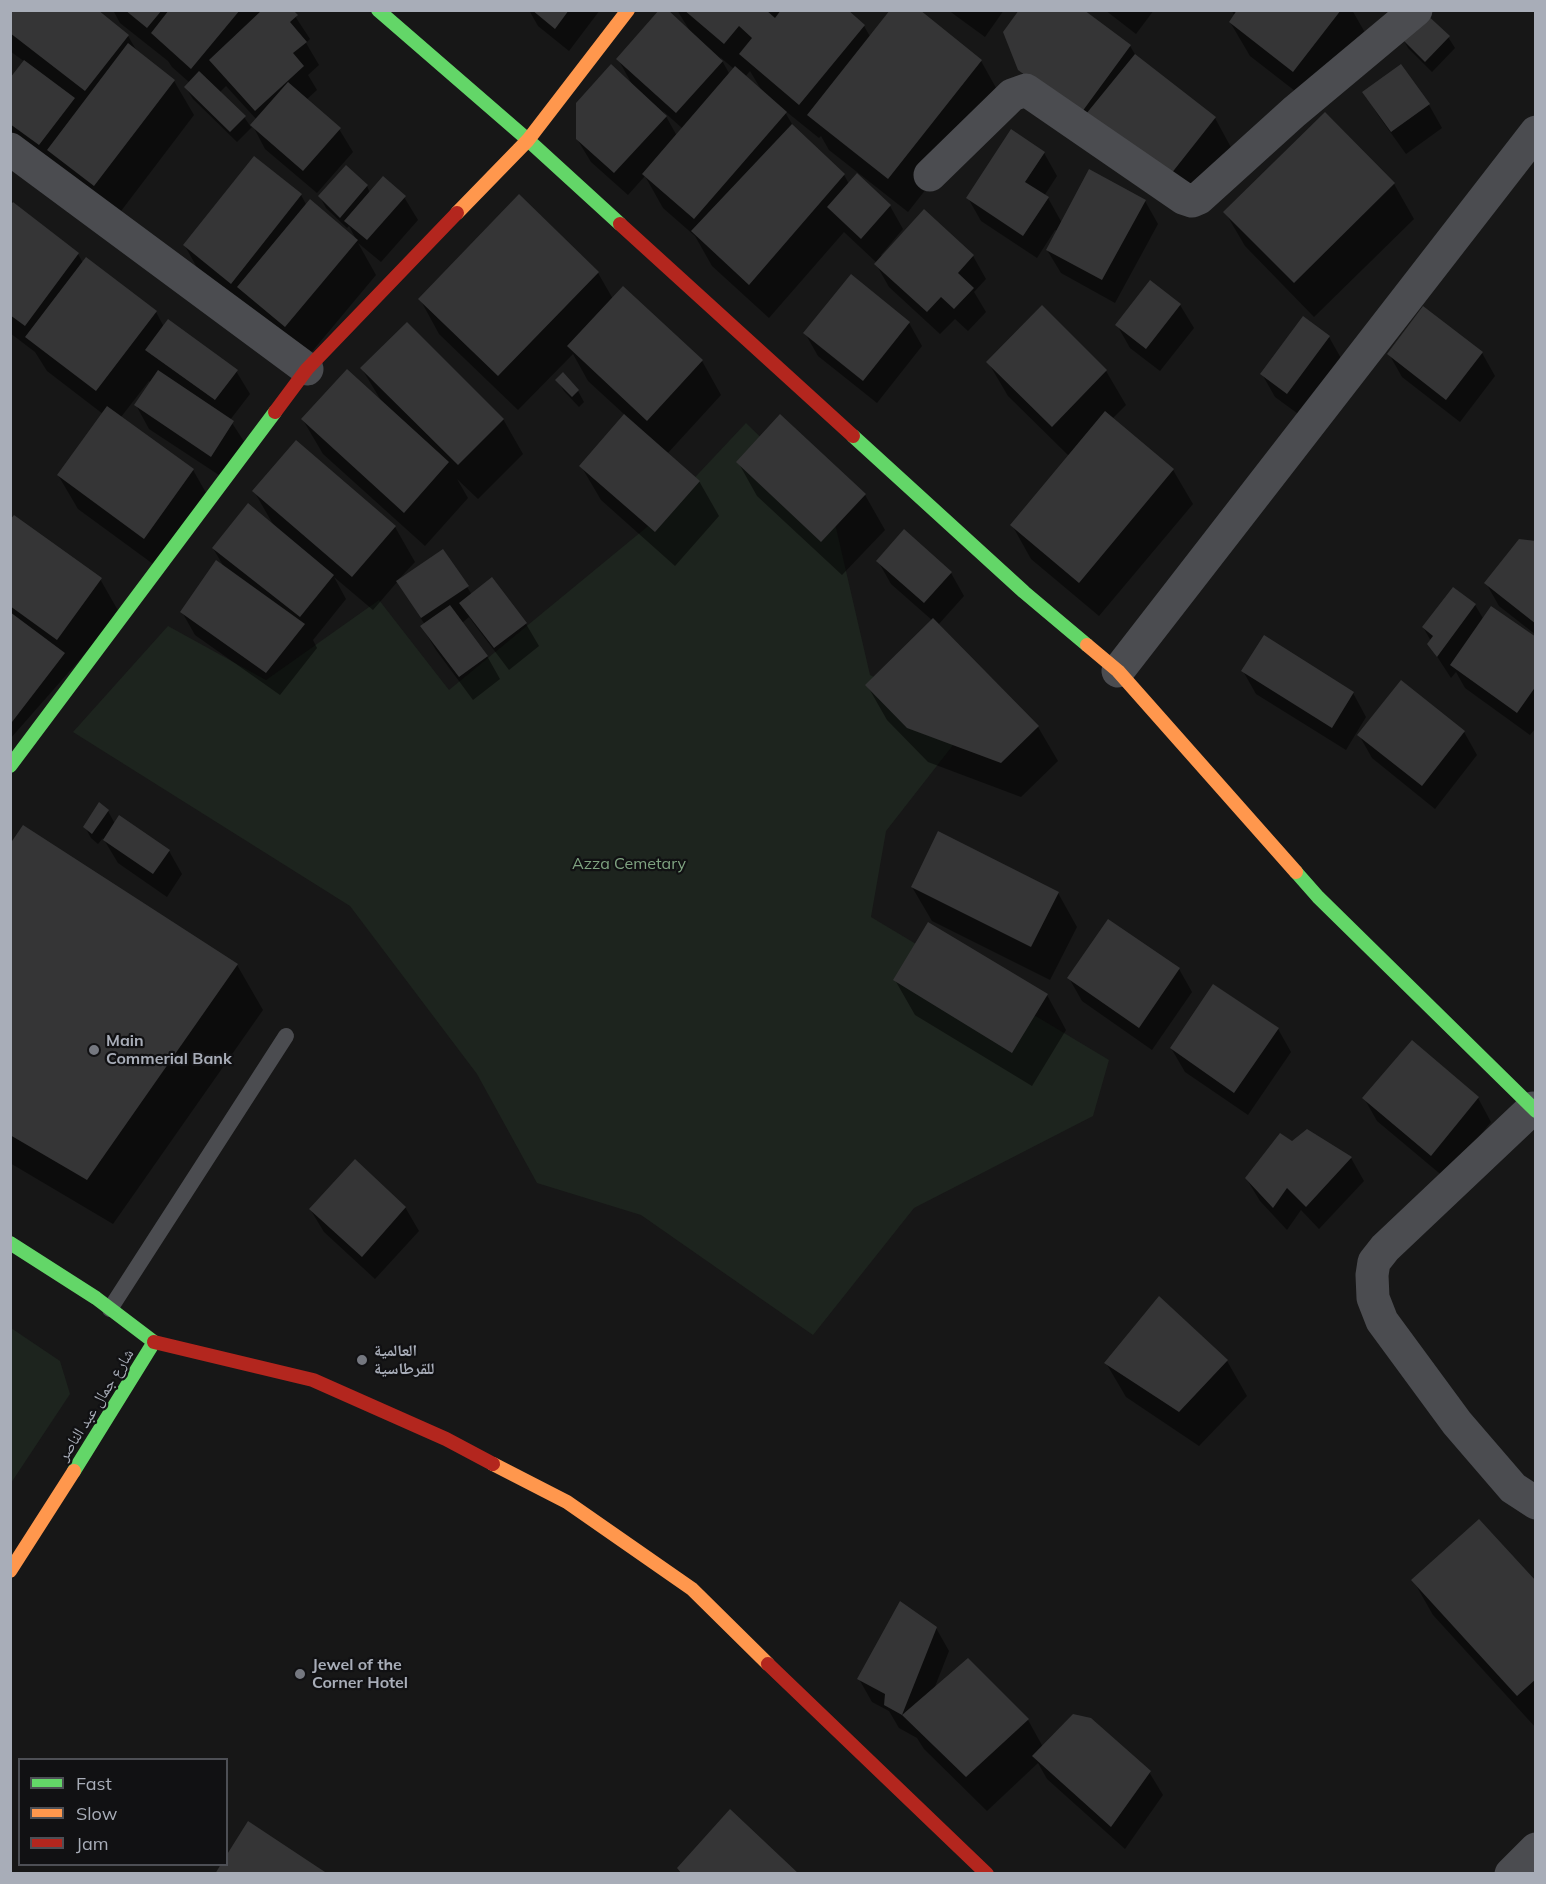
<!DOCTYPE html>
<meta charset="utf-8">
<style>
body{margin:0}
#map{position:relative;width:1546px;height:1884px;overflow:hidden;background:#171717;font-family:Mulish,sans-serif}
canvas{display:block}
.frame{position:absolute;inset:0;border:12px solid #a8adb8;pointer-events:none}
.legend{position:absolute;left:18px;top:1758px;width:210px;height:108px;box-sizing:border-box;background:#111113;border:2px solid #4d4f55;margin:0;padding:8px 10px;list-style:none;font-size:18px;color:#a8adb8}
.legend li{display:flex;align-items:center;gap:12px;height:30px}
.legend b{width:30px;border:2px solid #4d4f55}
</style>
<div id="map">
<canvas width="1546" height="1884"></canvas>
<div class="frame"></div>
<ul class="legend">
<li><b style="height:8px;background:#63d668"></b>Fast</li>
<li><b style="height:8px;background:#ff974d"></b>Slow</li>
<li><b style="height:8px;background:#b3261e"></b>Jam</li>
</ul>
</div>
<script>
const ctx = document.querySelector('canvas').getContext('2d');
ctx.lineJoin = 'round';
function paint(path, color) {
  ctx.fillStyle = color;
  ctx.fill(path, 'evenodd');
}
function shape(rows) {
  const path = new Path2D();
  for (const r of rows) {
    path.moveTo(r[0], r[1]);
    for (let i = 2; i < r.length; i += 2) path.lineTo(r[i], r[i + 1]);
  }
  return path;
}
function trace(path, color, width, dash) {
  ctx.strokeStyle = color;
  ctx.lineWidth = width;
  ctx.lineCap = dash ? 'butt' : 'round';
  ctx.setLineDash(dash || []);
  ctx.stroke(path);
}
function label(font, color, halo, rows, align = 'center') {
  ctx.font = font + ' Mulish,"Noto Naskh Arabic",sans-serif';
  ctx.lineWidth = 4.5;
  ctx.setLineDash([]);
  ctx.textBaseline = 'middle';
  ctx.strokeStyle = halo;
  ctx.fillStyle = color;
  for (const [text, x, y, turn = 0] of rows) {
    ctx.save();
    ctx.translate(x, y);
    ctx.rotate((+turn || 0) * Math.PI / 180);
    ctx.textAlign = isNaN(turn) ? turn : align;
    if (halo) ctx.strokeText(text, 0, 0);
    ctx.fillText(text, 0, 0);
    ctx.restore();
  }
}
const green = shape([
 [746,423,831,506,870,675,968,726,886,831,871,917,1109,1060,1093,1116,914,1208,813,1335,641,1215,537,1183,477,1074,350,906,73,732,168,626,266,680,379,600,449,690,653,522],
 [11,1328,60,1361,70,1394,11,1483]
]);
const shadow = shape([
 [10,10,128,36,138,53,174,81,194,115,115,219,10,135,10,81,25,62,10,51],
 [113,10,291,10,310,39,306,43,319,65,308,75,317,90,306,100,339,129,353,152,317,193,265,149,253,126,237,142,193,99,186,88,190,83,172,67,168,61,120,23],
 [226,86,257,120,251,127,244,117,219,93],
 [529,10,600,10,569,51,538,26],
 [677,10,845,10,864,26,871,38,981,61,1000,95,908,212,829,150,821,136,819,138,783,109,795,129,844,175,849,184,857,176,890,206,903,229,881,255,883,257,973,256,986,279,974,292,986,312,968,331,955,319,940,334,889,287,876,264,877,263,844,232,769,318,712,266,695,236,663,208,645,176,628,195,591,162,577,139,633,86,618,59,690,31],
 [720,57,734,69,730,75],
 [750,71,762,91,745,77],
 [663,111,683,129,677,136],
 [948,10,1004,10,985,37],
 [1105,10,1154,10,1136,34],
 [1231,10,1352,10,1367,36,1313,105,1250,56,1230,22,1235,16],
 [1402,37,1448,37,1455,48,1432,72,1408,48],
 [1130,46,1136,56,1215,118,1234,153,1187,212,1040,105,1020,70],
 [1401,66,1429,105,1442,128,1406,154,1378,115,1364,92],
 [1325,114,1394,184,1414,219,1314,317,1245,246,1225,212],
 [1044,153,1057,176,1044,196,1048,198,1062,223,1145,201,1158,224,1115,303,1061,273,1047,250,1057,231,1055,230,1037,258,981,221,968,198],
 [254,158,301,195,307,206,310,202,357,241,349,226,347,228,326,208,320,197,367,186,370,193,404,197,418,220,381,262,358,243,376,275,305,360,204,280,185,246],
 [10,198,15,206,78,254,83,263,156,312,164,327,236,371,250,394,230,420,247,446,225,479,149,429,136,405,151,383,149,381,121,417,193,470,213,505,164,572,78,509,58,475,103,414,47,371,35,352,10,333],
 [598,273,613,299,702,361,721,395,667,454,699,481,719,516,675,566,601,500,581,466,625,415,588,381,573,354,518,410,439,334,420,299],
 [1150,282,1180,305,1194,328,1160,371,1130,348,1117,325],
 [1042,307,1106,371,1126,405,1112,419,1173,470,1193,504,1099,616,1031,559,1012,525,1069,456,1008,396,988,362],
 [909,323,922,346,877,403,818,356,805,333],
 [1329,337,1342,360,1301,416,1275,397,1262,374],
 [1482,353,1495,376,1460,422,1402,377,1389,354],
 [362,369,503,419,523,454,478,499,457,479,468,498,425,546,323,454,303,420,382,402],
 [557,380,578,391,584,402,579,407,564,391],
 [780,416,865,495,885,530,842,575,757,496,738,462],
 [254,491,395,527,415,562,399,579,467,587,472,595,526,624,539,646,509,670,469,617,462,623,487,656,500,679,473,700,436,650,422,627,425,625,398,581,373,610,334,577,346,599,313,640,317,648,280,695,195,635,182,612,225,569,213,548,274,526],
 [10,518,100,579,120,614,10,739],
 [1536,542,1536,635,1499,606,1486,583],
 [878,561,951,573,964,596,938,625,1038,727,1058,761,1021,797,928,762,887,720,867,685,933,621,891,584],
 [1453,589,1475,605,1484,620,1536,639,1536,728,1530,735,1465,688,1456,672,1451,678,1429,644,1431,641,1423,627],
 [1243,671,1353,693,1366,717,1346,750,1256,694],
 [1464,732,1477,755,1435,809,1372,758,1359,735],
 [108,811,115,824,169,851,182,874,167,897,118,863,103,838,98,844,91,838,85,827],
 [23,827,237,965,263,1010,113,1224,10,1163,10,847],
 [912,887,1058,893,1077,927,1050,980,932,921],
 [1179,969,1192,992,1152,1050,1082,1001,1069,978],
 [895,980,1047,995,1066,1030,1032,1086,915,1015],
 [1278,1029,1291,1052,1248,1115,1185,1072,1171,1048],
 [1364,1098,1478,1098,1491,1122,1445,1178,1377,1121],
 [1293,1142,1351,1158,1364,1181,1319,1229,1301,1210,1287,1230,1260,1201,1246,1178],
 [405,1207,419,1231,375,1279,324,1232,310,1209],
 [1160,1298,1227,1361,1247,1396,1199,1446,1126,1397,1106,1363],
 [1413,1580,1536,1583,1536,1728,1433,1615],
 [936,1628,949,1651,934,1689,1028,1720,1043,1747,1149,1772,1163,1795,1125,1849,1047,1779,1038,1763,987,1811,924,1749,917,1738,899,1728,889,1711,872,1702,859,1679]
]);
const building = shape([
 [10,10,98,10,129,35,85,91,10,33],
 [125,10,162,10,147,28],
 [169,10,240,10,191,69,151,33],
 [262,10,293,10,298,15,290,22,307,42,293,53,304,66,255,111,209,60],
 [532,10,569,10,555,29],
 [659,10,668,10,723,61,676,113,616,59],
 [684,10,766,10,775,18,781,10,848,10,865,25,799,105,739,54,752,38,739,26,724,44],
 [890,10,920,10,982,60,888,179,807,115],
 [1019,10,1084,10,1131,45,1079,116,1018,70,1003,32],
 [1237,10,1341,10,1293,72,1229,22],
 [1424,12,1450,36,1425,62,1400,37],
 [128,43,175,80,94,186,47,150],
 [1135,54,1216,117,1167,179,1086,114],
 [24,60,75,98,39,145,10,124,10,78],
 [611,64,667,116,614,173,576,139,576,103],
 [1401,64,1430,104,1391,132,1362,92],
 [735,66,787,112,694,219,642,174],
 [199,71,246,116,230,132,184,87],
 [288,82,341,128,303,171,250,125],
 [1325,112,1395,183,1294,283,1223,212],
 [792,124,845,174,749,285,691,231],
 [1011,129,1045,152,1025,182,1049,197,1023,236,966,198],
 [254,156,302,194,231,284,183,245],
 [346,165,368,185,340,218,318,196],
 [1089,169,1146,200,1102,280,1046,250],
 [857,173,891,205,861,239,827,207],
 [383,176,406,196,367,240,344,221],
 [519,194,599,272,498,376,418,299],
 [310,199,358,240,285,327,237,287],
 [13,202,79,253,25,326,10,315,10,205],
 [924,209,974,255,958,273,974,288,954,309,941,297,927,312,874,264],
 [86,257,157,311,96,391,25,337],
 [851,274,910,322,863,381,803,333],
 [1150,280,1181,304,1146,349,1115,325],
 [623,286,703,360,647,421,567,346],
 [1042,305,1107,370,1052,427,986,362],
 [1423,306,1483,352,1446,400,1387,354],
 [1303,316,1330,336,1287,394,1260,374],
 [168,319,238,370,215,400,145,350],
 [407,322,504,419,458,465,360,368],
 [347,369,449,462,404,513,301,419],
 [158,370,234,421,211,457,134,405],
 [563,372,579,390,572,397,555,380],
 [107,406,194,469,144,539,57,475],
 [1105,411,1174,469,1079,583,1010,525],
 [624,414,700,481,655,532,579,466],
 [780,414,866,494,821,542,736,462],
 [296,440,396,526,352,577,252,491],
 [248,503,334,575,300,617,212,548],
 [14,515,102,578,57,640,10,606,10,520],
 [904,529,952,572,924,603,876,561],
 [1519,539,1536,541,1536,624,1484,583],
 [443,549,469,586,421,618,396,581],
 [216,560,305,624,266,673,180,612],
 [492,577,527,623,494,648,459,603],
 [1453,587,1476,604,1437,657,1427,644,1433,636,1422,627],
 [450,605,488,656,459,677,420,626],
 [1491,606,1536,637,1536,686,1517,713,1450,665],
 [10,612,65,653,12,722,10,721],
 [933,618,1039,726,1001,763,907,728,865,685],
 [1264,635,1354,692,1332,728,1241,671],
 [1401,680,1465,731,1422,786,1357,735],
 [99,802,109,810,92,834,83,827],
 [119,815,170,850,153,874,103,840],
 [23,825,238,964,87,1180,10,1135,10,844],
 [938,831,1059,892,1031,947,911,887],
 [1108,919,1180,968,1139,1028,1067,978],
 [928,922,1048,994,1012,1053,893,980],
 [1213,984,1279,1028,1234,1093,1170,1048],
 [1412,1040,1479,1097,1431,1156,1362,1098],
 [1307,1129,1352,1157,1306,1207,1287,1188,1273,1208,1245,1178,1280,1133,1292,1141],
 [355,1159,406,1207,362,1257,309,1209],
 [1159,1296,1228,1360,1179,1412,1104,1363],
 [1479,1519,1536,1581,1536,1679,1517,1696,1411,1580],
 [900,1601,937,1627,902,1715,884,1705,885,1694,857,1679],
 [968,1658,1029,1719,966,1777,902,1715],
 [1073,1714,1091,1718,1151,1771,1111,1827,1032,1756],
 [730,1809,799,1874,682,1874,677,1868],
 [248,1821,328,1874,215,1874,221,1864,226,1864,226,1856]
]);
const lane = shape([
 [110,1309,286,1036]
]);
const street = shape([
 [10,149,307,369],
 [930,175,1012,95,1026,90,1183,198,1192,201,1199,198,1294,112,1416,10],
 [1118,671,1536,132],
 [1533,1108,1385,1248,1374,1262,1372,1275,1373,1298,1382,1321,1457,1423,1513,1488,1536,1503],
 [1511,1874,1536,1849]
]);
const fast = shape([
 [378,10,528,140,620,224],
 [853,436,1024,592,1087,645],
 [10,766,275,412],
 [1296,872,1318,897,1536,1111],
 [10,1243,96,1298,154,1342,74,1471]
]);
const slow = shape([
 [457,213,528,140,628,10],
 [1087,645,1118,671,1296,872],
 [493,1464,567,1502,692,1589,768,1664],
 [10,1571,74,1471]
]);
const jam = shape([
 [620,224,853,436],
 [275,412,307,369,457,213],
 [154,1342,313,1380,446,1439,493,1464],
 [768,1664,987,1874]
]);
const markers = [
 [94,1050,6,"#757880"],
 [362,1360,6,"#757880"],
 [300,1674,6,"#757880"]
];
const parkNames = [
 ["Azza Cemetary",629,864]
];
const poiNames = [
 ["Main",106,1041],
 ["Commerial Bank",106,1059],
 ["العالمية",374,1351],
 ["للقرطاسية",374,1369],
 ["Jewel of the",312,1665],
 ["Corner Hotel",312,1683]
];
const streetNames = [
 ["شارع جمال عبد الناصر",96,1405,-58]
];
paint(green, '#1d241e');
paint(shadow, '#0007');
paint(building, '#353536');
trace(lane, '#4b4c50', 16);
trace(street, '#4b4c50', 33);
trace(fast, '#63d668', 14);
trace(slow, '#ff974d', 14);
trace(jam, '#b3261e', 14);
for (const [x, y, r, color] of markers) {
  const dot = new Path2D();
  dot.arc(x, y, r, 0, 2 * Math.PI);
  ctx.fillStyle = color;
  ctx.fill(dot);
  trace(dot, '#111113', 2);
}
label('16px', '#7fa381', '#111113', parkNames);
label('bold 16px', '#a8adb8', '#111113', poiNames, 'left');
label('16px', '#a8adb8', '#111113', streetNames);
</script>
